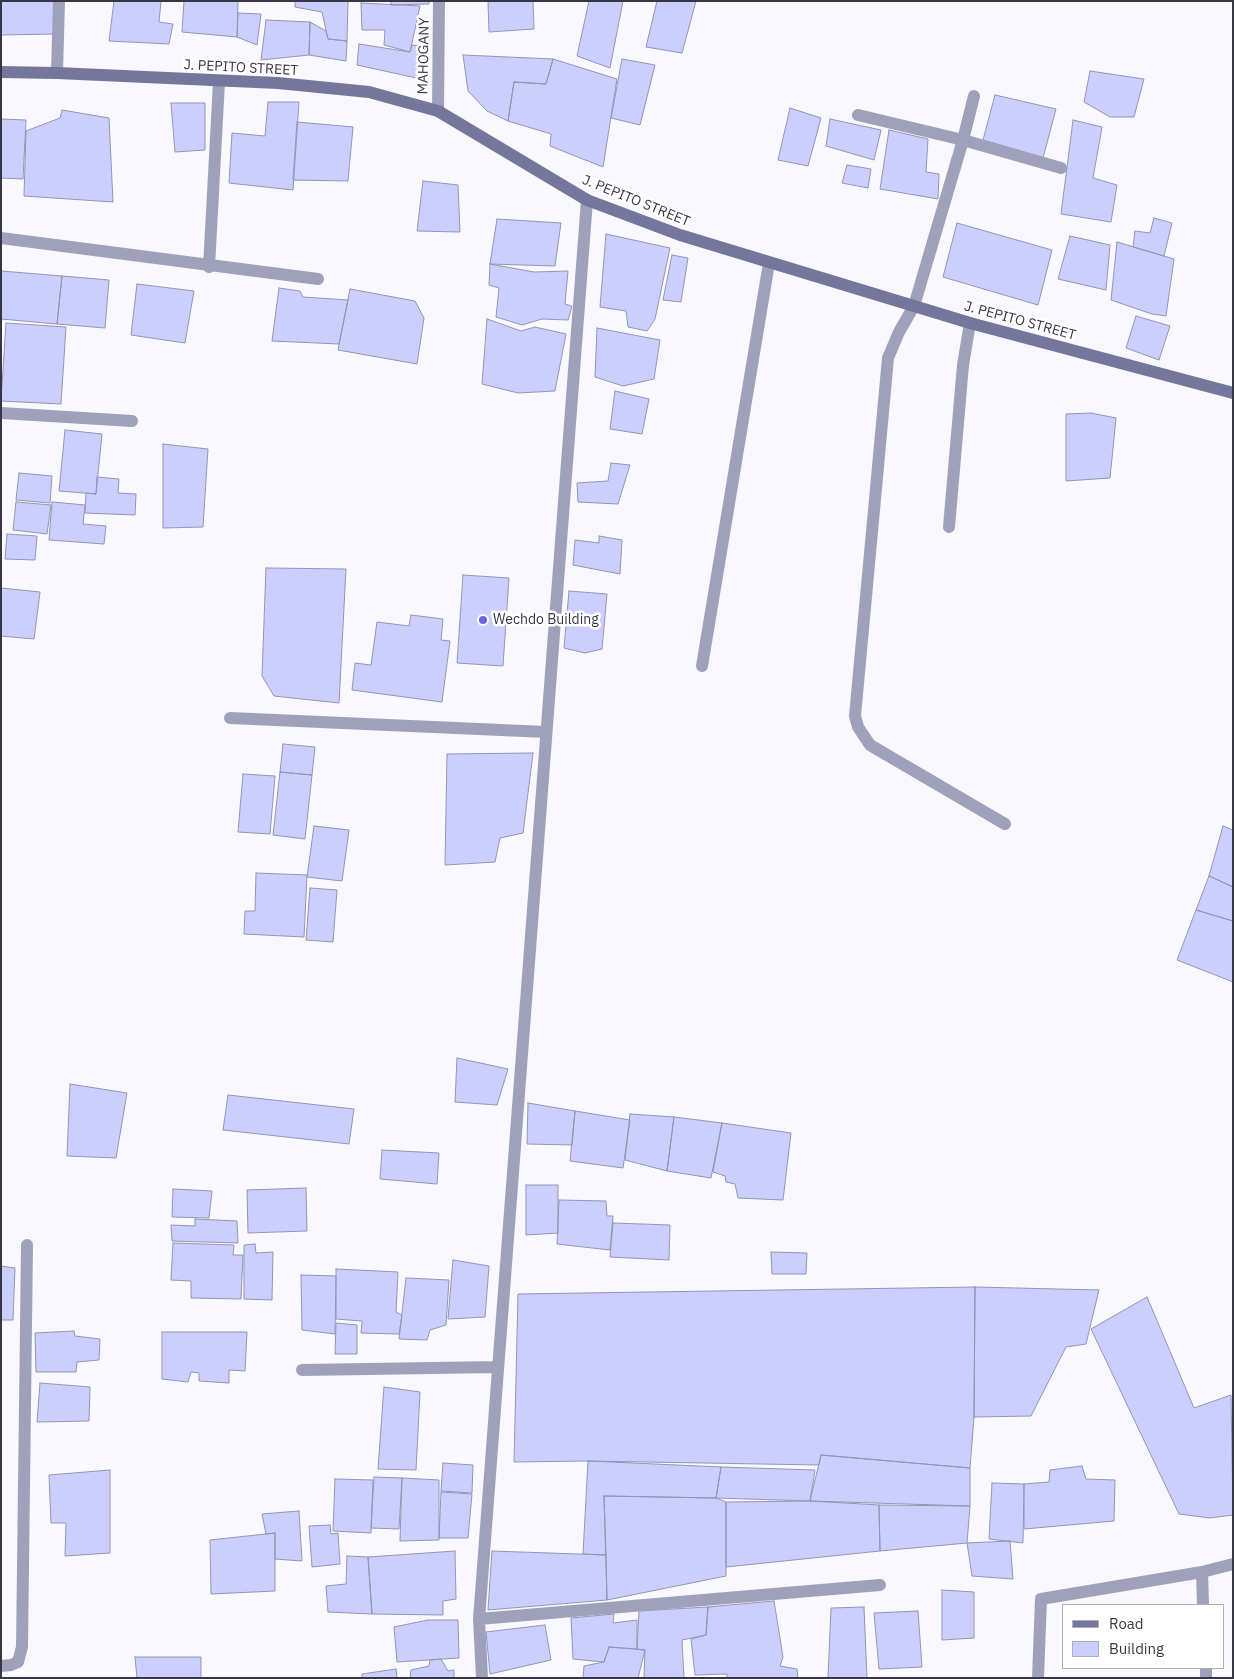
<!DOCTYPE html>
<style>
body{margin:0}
#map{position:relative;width:1234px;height:1679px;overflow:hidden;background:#f8f8fe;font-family:"IBM Plex Sans",sans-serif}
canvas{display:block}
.frame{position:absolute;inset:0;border:2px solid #363743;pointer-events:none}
.legend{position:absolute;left:1062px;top:1604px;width:162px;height:65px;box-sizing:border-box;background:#fff;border:1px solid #afafb4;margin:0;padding:6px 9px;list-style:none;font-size:15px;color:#363743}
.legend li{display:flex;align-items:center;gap:10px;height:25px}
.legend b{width:25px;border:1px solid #afafb4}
</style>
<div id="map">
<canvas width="1234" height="1679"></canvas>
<div class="frame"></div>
<ul class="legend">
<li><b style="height:6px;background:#74779b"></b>Road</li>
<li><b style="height:14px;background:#cbcfff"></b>Building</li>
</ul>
</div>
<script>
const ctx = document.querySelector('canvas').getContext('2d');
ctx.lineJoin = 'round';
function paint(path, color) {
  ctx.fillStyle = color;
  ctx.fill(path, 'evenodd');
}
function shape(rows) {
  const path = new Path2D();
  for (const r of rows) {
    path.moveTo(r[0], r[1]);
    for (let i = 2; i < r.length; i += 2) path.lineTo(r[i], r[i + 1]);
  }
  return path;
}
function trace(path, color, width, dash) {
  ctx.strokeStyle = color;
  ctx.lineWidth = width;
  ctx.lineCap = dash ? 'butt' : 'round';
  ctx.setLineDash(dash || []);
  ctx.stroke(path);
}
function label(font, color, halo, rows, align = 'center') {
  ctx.font = font + ' "IBM Plex Sans",sans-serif';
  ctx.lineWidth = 5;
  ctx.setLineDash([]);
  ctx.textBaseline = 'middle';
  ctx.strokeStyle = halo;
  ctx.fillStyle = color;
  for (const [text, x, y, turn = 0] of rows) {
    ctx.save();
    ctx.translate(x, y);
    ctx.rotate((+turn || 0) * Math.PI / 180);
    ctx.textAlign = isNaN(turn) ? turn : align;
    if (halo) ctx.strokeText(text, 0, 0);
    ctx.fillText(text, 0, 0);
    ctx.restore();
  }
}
const building = shape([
 [1,1,55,1,54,34,1,35,1,1],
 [114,1,161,1,159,22,173,24,169,44,109,41,114,1],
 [184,1,238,1,237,37,182,32,184,1],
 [295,1,348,1,347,41,328,39,322,12,295,7,295,1],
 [391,1,429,1,429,4,391,5,391,1],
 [488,1,533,1,534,29,489,32,488,1],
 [589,1,623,1,610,68,577,56,589,1],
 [657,1,696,1,682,53,646,47,657,1],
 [361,3,420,6,410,52,384,45,385,30,362,30,361,3],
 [238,13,261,14,257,45,237,37,238,13],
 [266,20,310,22,309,55,261,60,266,20],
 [310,22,326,31,328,39,347,41,346,61,309,55,310,22],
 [359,44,410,52,412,45,429,47,421,79,357,65,359,44],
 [463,55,553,59,546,84,514,82,508,121,487,111,468,91,463,55],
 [553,59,617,79,603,167,550,146,551,134,508,121,514,82,546,84,553,59],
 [622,59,655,65,640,125,611,118,622,59],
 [1090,71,1144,79,1134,117,1110,117,1084,102,1090,71],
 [995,95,1056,109,1043,158,983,140,995,95],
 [268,102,299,102,293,190,229,183,232,133,265,136,268,102],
 [171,103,205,103,205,150,175,152,171,103],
 [790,108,821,118,808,166,778,160,790,108],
 [62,110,109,118,113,202,24,196,26,131,60,118,62,110],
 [1,119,26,120,23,179,1,178,1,119],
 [830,119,881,130,874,160,826,146,830,119],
 [1073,120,1102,127,1093,178,1117,185,1111,222,1061,214,1073,120],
 [297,122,353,127,348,181,293,180,297,122],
 [889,130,928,139,926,172,939,174,938,199,880,189,889,130],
 [847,165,871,169,868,188,842,183,847,165],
 [423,181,458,185,460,232,417,231,423,181],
 [1154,218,1172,223,1164,256,1133,247,1135,231,1150,233,1154,218],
 [497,219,561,223,555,266,490,264,497,219],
 [957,223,1052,250,1038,305,943,277,957,223],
 [606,234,670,248,655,319,647,331,628,327,626,311,600,307,606,234],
 [1070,236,1110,245,1106,290,1058,279,1070,236],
 [1117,242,1174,259,1166,316,1152,314,1111,300,1117,242],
 [672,255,688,258,681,302,663,300,672,255],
 [490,264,534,272,568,271,565,304,572,306,568,320,542,319,522,325,496,317,499,288,489,285,490,264],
 [1,271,62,276,57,324,1,319,1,271],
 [62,276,109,280,105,328,57,324,62,276],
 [137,284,194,291,185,343,131,335,137,284],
 [279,288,300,291,303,297,348,300,339,344,272,341,279,288],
 [350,289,415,301,424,318,417,364,338,350,350,289],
 [1136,316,1170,326,1159,360,1126,348,1136,316],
 [487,319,521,331,535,327,566,334,555,391,518,393,482,384,487,319],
 [6,323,66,327,61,404,1,401,6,323],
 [597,328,660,340,654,379,623,386,595,377,597,328],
 [615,391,649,399,642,434,610,429,615,391],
 [1091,413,1116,418,1110,478,1066,481,1066,414,1091,413],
 [65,430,102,434,96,494,59,491,65,430],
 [163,444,208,449,203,527,163,528,163,444],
 [611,463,630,465,618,504,578,502,577,483,608,481,611,463],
 [19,473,52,476,50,503,16,500,19,473],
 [97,477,119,479,118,493,136,494,135,515,85,513,86,493,96,494,97,477],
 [16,502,51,505,47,534,13,530,16,502],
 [52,502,85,505,83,524,106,526,104,544,49,540,52,502],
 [7,534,37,536,35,560,5,559,7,534],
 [599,536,622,540,620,574,573,565,575,540,599,543,599,536],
 [266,568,346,569,339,703,274,696,262,676,266,568],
 [463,575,509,578,503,666,457,663,463,575],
 [1,588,40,592,34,639,1,636,1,588],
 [569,591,607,594,602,649,585,653,564,648,569,591],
 [411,615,443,619,441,640,450,641,442,702,352,690,355,663,371,665,377,622,409,626,411,615],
 [283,744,315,747,312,775,280,772,283,744],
 [533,753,523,833,500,838,495,862,445,865,447,754,533,753],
 [280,772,312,775,305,839,273,835,280,772],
 [243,774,275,776,270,834,238,832,243,774],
 [314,826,349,830,342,881,307,877,314,826],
 [1223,826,1233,830,1233,887,1209,876,1223,826],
 [256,873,307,875,304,937,244,934,245,911,255,911,256,873],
 [1209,876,1233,887,1233,921,1196,910,1209,876],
 [310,888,337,890,333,942,306,940,310,888],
 [1196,910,1233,921,1233,982,1177,960,1196,910],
 [457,1058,508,1069,497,1105,455,1102,457,1058],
 [70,1084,127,1093,116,1158,67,1156,70,1084],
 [228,1095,354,1109,349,1144,223,1130,228,1095],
 [528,1103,575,1111,572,1145,527,1144,528,1103],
 [575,1111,630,1120,623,1168,570,1161,575,1111],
 [630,1114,674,1117,667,1171,625,1160,630,1114],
 [674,1117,722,1123,711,1178,667,1171,674,1117],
 [722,1123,791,1133,783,1200,738,1198,735,1184,726,1182,725,1176,713,1172,722,1123],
 [382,1150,439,1153,437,1184,380,1179,382,1150],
 [526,1185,558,1185,558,1233,526,1235,526,1185],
 [306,1188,307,1231,248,1233,247,1190,306,1188],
 [173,1189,212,1191,209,1218,172,1217,173,1189],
 [559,1200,606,1201,607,1216,613,1216,610,1250,557,1244,559,1200],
 [195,1219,237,1221,238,1243,172,1241,171,1225,195,1226,195,1219],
 [613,1223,670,1225,669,1260,610,1257,613,1223],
 [173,1243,234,1245,233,1255,243,1255,241,1299,191,1298,191,1281,171,1280,173,1243],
 [255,1244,256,1253,273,1252,272,1300,244,1299,244,1245,255,1244],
 [771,1252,807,1253,806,1274,772,1274,771,1252],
 [453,1260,489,1266,485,1317,448,1319,453,1260],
 [1,1266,15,1268,13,1320,1,1320,1,1266],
 [336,1269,398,1272,396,1312,402,1315,399,1334,361,1333,362,1321,336,1319,336,1269],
 [301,1275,336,1276,335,1334,302,1330,301,1275],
 [406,1278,449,1280,446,1325,430,1330,427,1340,399,1339,406,1278],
 [975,1287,1099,1290,1086,1344,1066,1347,1031,1416,974,1417,975,1287],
 [975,1287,974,1417,970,1468,821,1455,819,1465,588,1461,514,1462,518,1294,975,1287],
 [1147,1297,1194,1408,1231,1395,1233,1515,1210,1518,1179,1514,1091,1329,1147,1297],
 [336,1323,357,1325,357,1354,335,1354,336,1323],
 [74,1331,75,1336,100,1339,99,1360,77,1362,76,1372,36,1372,35,1333,74,1331],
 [162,1332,247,1332,245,1371,229,1370,229,1383,199,1381,199,1373,191,1372,188,1382,162,1379,162,1332],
 [40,1383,90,1387,89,1421,37,1422,40,1383],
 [384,1387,420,1392,416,1470,378,1469,384,1387],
 [821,1455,970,1468,970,1506,810,1501,821,1455],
 [588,1461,721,1467,716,1498,604,1496,606,1555,583,1554,588,1461],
 [443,1463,473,1465,472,1493,441,1491,443,1463],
 [1082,1466,1086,1479,1115,1480,1114,1521,1024,1529,1024,1484,1049,1482,1050,1470,1082,1466],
 [721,1467,815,1470,810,1501,716,1498,721,1467],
 [110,1470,110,1553,65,1556,66,1523,51,1523,49,1475,110,1470],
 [374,1477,402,1478,399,1529,371,1528,374,1477],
 [402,1478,439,1480,439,1540,400,1541,402,1478],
 [335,1479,373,1480,371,1533,333,1531,335,1479],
 [992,1483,1024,1484,1023,1543,989,1539,992,1483],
 [441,1492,472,1494,468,1538,439,1538,441,1492],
 [604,1496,716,1498,726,1502,726,1576,607,1600,604,1496],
 [810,1501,879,1505,880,1551,726,1567,726,1502,810,1501],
 [879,1505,970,1506,967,1543,880,1551,879,1505],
 [299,1511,302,1561,275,1559,275,1533,266,1534,262,1514,299,1511],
 [330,1525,331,1534,338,1533,340,1564,312,1567,309,1526,330,1525],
 [275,1533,275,1591,211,1594,210,1540,275,1533],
 [1010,1541,1013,1579,972,1576,967,1543,1010,1541],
 [455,1551,456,1599,443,1601,443,1615,372,1614,368,1557,455,1551],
 [492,1551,606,1555,607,1600,488,1610,492,1551],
 [347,1556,368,1557,372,1614,328,1612,326,1586,346,1584,347,1556],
 [942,1590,974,1592,974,1638,942,1640,942,1590],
 [774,1601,783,1657,780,1666,797,1669,798,1678,727,1678,727,1674,695,1675,691,1639,706,1635,708,1607,774,1601],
 [708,1607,706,1635,682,1640,684,1678,644,1678,645,1650,637,1649,639,1611,708,1607],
 [864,1607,867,1678,828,1678,831,1608,864,1607],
 [918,1611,922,1667,879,1669,874,1613,918,1611],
 [614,1614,613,1623,637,1620,637,1649,609,1647,604,1662,573,1659,571,1618,614,1614],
 [428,1620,458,1620,459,1658,397,1662,394,1627,428,1620],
 [545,1625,551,1660,490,1674,486,1632,545,1625],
 [609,1647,645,1650,638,1678,583,1678,584,1666,604,1662,609,1647],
 [135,1657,201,1657,201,1678,137,1678,135,1657],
 [441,1659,448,1671,454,1670,454,1678,410,1678,411,1670,429,1666,430,1660,441,1659],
 [396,1669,397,1678,362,1678,362,1674,396,1669]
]);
const lane = shape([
 [914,306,899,332,888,358,855,716,858,727,870,745,1005,824],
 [949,527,963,365,970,323],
 [702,666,769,263]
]);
const street = shape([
 [57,73,59,1],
 [438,111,439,1],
 [858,115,963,140,1061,168],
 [1,238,318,279],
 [209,267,219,82],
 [914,306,963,140,974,96],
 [1,413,132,421],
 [230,718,546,732],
 [302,1370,497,1367],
 [1202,1572,1203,1605],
 [479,1619,880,1585],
 [1,1666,11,1665,18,1662,22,1647,27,1245],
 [1206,1668,1206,1678],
 [482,1678,479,1619,587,200],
 [1038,1678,1041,1599,1202,1572,1233,1564]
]);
const secondary = shape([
 [1,72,57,73,278,83,369,92,438,111,587,200,680,235,970,323,1233,393]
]);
const markers = [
 [483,620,5,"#6c65df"]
];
const streetNames = [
 ["MAHOGANY",424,56,-89],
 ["J. PEPITO STREET",241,68,3],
 ["J. PEPITO STREET",636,201,22],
 ["J. PEPITO STREET",1020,321,15]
];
const poiNames = [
 ["Wechdo Building",493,620]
];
paint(building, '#cbcfff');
trace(building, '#9395b0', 1);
trace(lane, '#9fa1bb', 12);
trace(street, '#9fa1bb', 12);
trace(secondary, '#74779b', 12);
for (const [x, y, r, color] of markers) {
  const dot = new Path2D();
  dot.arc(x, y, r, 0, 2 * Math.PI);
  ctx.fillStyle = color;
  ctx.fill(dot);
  trace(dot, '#fff', 2);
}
label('14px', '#363743', '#fff', streetNames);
label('14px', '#363743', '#fff', poiNames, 'left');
</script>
